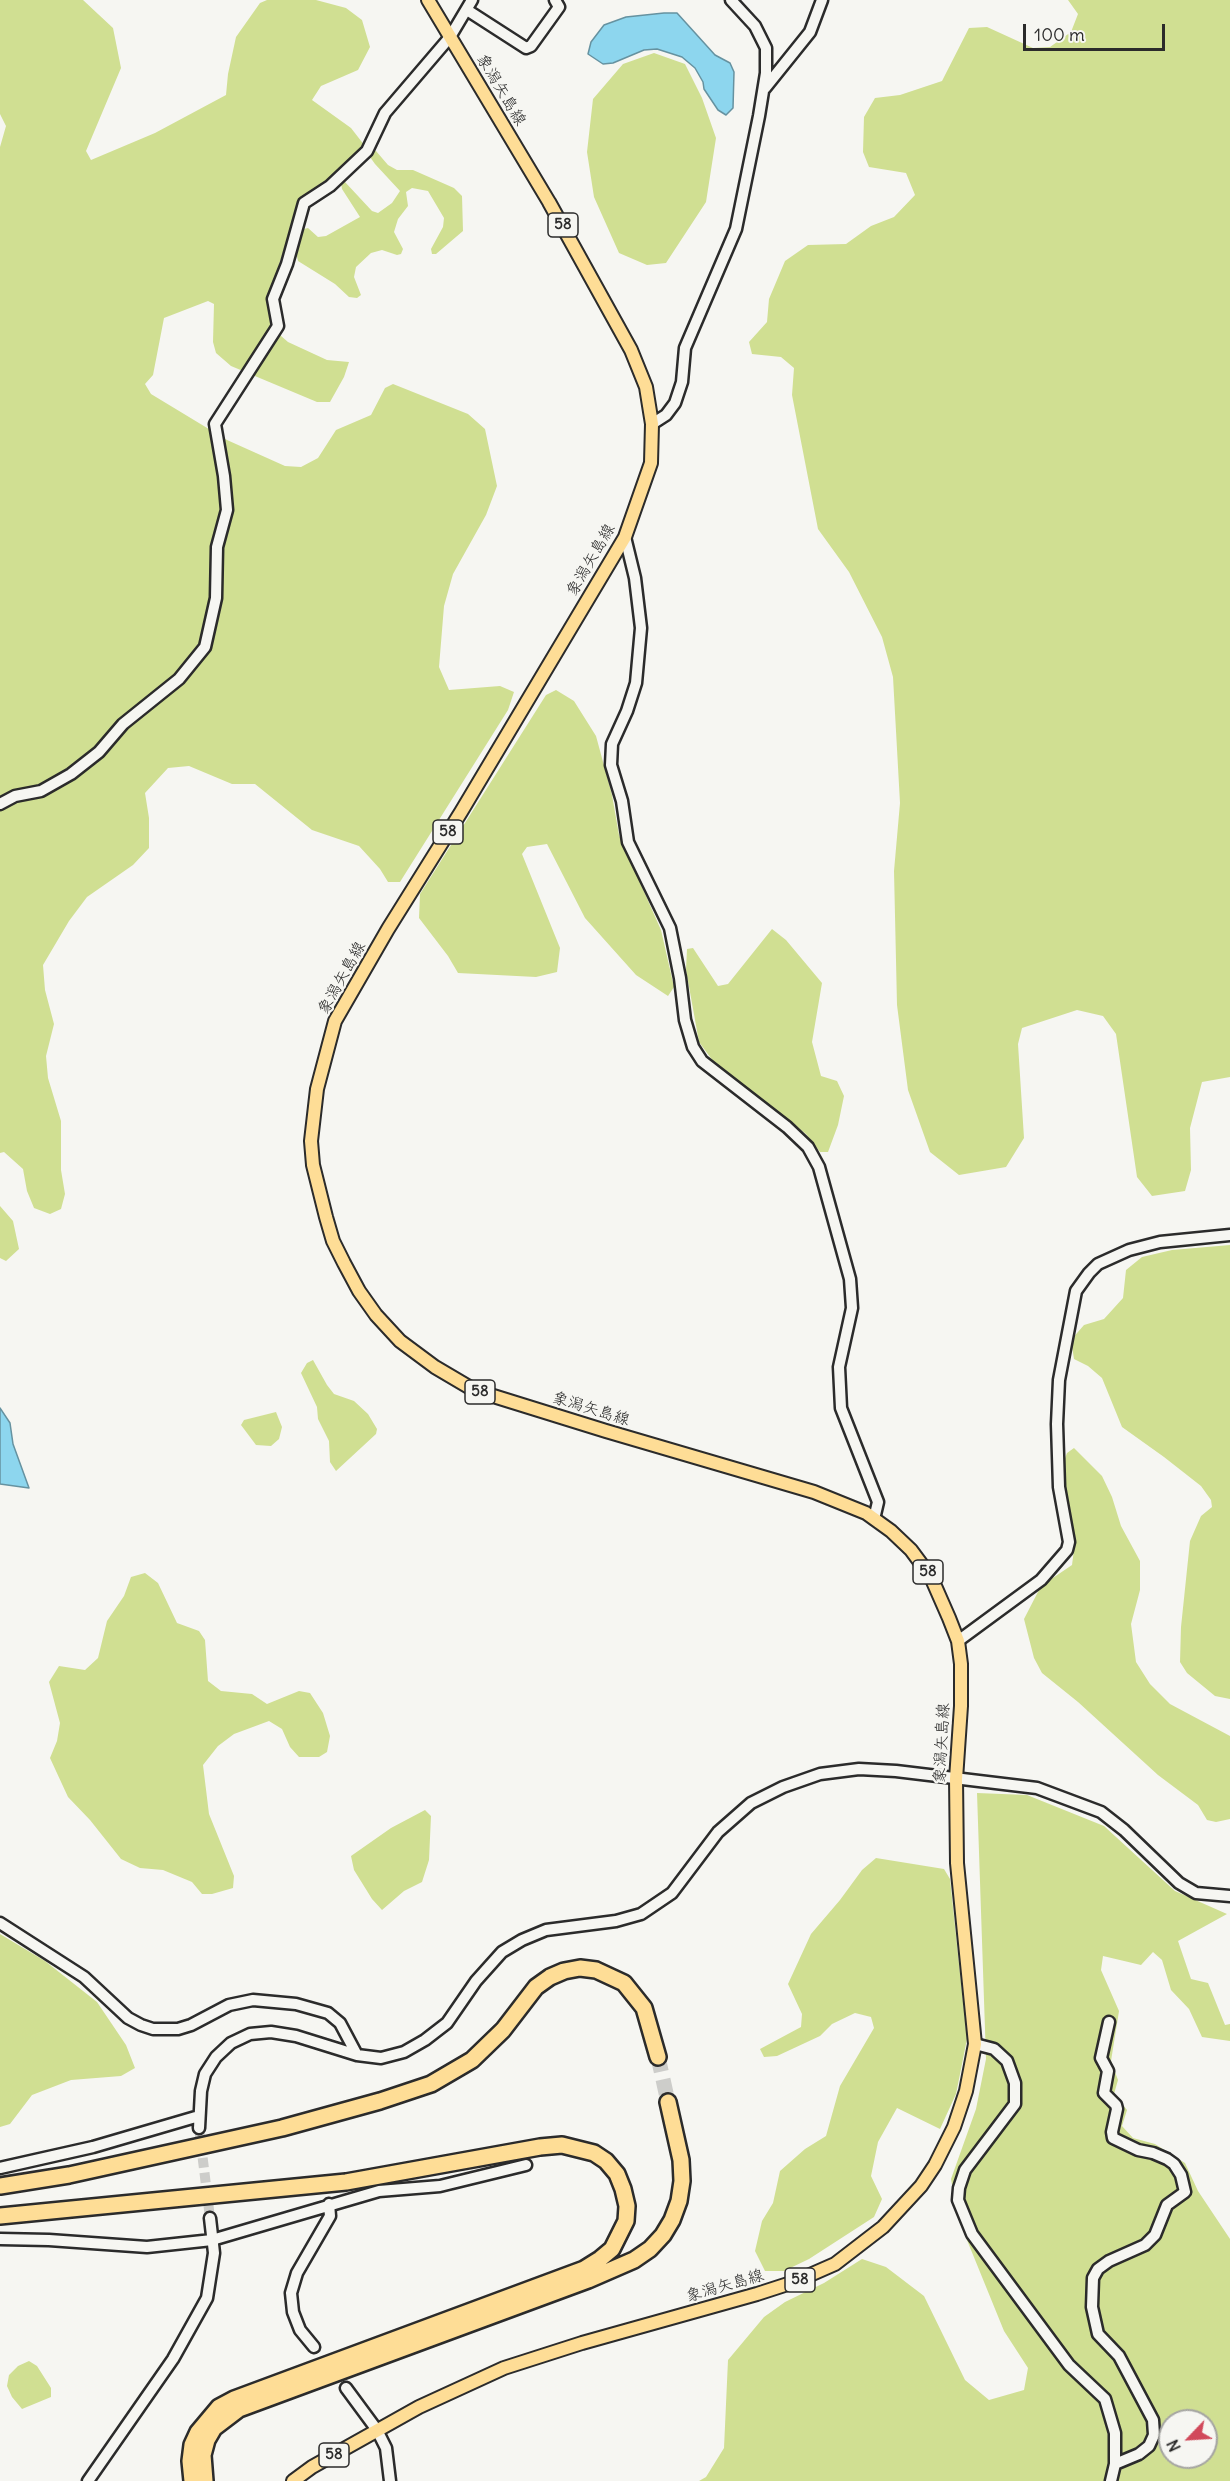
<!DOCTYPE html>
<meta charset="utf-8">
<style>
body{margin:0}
#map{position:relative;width:1230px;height:2481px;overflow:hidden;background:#f6f6f2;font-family:Delius,sans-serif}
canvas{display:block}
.north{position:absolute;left:1158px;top:2409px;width:60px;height:60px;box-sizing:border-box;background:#f6f6f2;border:2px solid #a5a5a2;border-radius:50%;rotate:245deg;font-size:16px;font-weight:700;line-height:24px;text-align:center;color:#2b2b2b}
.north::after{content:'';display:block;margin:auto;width:21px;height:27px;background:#d1495b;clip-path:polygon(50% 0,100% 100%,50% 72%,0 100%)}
.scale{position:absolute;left:1023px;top:24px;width:142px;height:27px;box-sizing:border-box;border:3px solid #2b2b2b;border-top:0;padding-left:8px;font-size:18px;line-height:21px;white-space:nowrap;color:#2b2b2b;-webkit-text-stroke:4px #f6f6f2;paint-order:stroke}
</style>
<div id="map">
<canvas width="1230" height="2481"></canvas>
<div class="north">N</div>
<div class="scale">100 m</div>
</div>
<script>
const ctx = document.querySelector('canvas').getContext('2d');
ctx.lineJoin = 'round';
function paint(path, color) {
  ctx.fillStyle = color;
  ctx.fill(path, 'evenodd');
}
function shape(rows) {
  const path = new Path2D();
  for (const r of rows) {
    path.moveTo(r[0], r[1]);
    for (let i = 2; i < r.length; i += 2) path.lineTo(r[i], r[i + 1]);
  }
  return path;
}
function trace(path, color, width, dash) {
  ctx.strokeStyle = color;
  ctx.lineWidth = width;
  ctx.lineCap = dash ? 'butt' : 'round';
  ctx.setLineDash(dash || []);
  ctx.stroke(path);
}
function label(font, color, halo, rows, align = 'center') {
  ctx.font = font + ' Delius,"Klee One",sans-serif';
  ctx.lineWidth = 4.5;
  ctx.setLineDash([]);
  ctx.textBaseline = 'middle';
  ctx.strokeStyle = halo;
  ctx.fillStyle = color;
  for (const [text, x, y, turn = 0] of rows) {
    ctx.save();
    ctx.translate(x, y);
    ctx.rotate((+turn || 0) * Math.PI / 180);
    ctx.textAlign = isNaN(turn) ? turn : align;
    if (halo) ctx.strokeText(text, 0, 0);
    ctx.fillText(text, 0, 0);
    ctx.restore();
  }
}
const green = shape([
 [0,0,83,0,113,28,121,68,86,151,91,160,155,133,226,95,228,74,236,37,260,3,267,0,316,0,346,8,362,20,370,47,358,70,321,86,312,100,351,128,365,146,353,167,320,186,299,202,269,296,273,329,288,342,327,360,349,362,344,377,330,402,317,402,231,366,216,353,213,342,214,304,208,301,164,318,153,375,145,384,151,394,227,440,285,466,301,467,318,458,336,430,371,415,385,388,393,384,468,414,485,429,497,486,486,515,453,574,444,606,439,667,449,690,500,686,514,692,508,710,400,882,388,882,380,869,359,846,312,830,255,784,232,784,189,766,168,768,145,793,149,818,149,848,133,865,87,897,69,921,43,965,45,990,54,1024,46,1056,48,1078,61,1121,61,1170,65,1194,61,1209,50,1214,34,1208,27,1191,23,1169,4,1152,0,1153,0,147,6,126,0,114],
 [1068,0,1230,0,1230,1077,1202,1082,1190,1128,1191,1170,1185,1191,1152,1196,1137,1177,1116,1034,1103,1016,1077,1010,1022,1028,1018,1044,1024,1138,1006,1167,959,1175,930,1152,908,1090,897,1005,894,871,900,803,893,677,882,637,849,572,818,529,792,395,794,368,781,357,752,354,749,342,767,322,769,299,785,261,808,245,846,244,871,226,894,217,915,195,906,173,869,167,863,152,864,117,875,98,900,95,942,81,969,28,987,27,1033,48,1050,47,1071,32,1078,14],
 [654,53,685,64,702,98,716,138,706,202,666,263,647,265,619,253,594,197,587,152,593,99,623,64],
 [370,150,376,151,388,165,397,170,413,170,454,188,462,196,463,231,436,254,432,254,431,249,443,227,444,218,428,191,412,188,406,192,408,206,398,219,394,232,403,249,401,254,397,255,382,250,371,253,356,267,354,277,361,295,357,298,349,297,335,284,298,261,296,252,304,229,308,228,318,237,326,236,360,217,342,189,341,183,345,182,372,211,378,213,392,203,400,191,375,164,370,157],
 [556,690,574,701,596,736,612,795,619,835,661,930,674,987,668,996,636,975,585,918,547,844,527,847,522,854,560,948,557,972,536,977,458,973,448,956,419,918,420,894,546,695],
 [772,929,786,940,822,983,812,1042,821,1076,837,1081,844,1096,838,1125,828,1152,820,1152,806,1134,713,1061,699,1042,686,970,687,949,693,948,718,986,728,984],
 [0,1206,13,1221,19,1249,6,1261,0,1258],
 [1230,1245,1230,1699,1215,1696,1187,1673,1180,1662,1181,1627,1190,1541,1201,1516,1212,1507,1211,1500,1201,1486,1164,1457,1122,1427,1102,1378,1088,1366,1074,1359,1071,1340,1084,1325,1104,1319,1123,1298,1126,1270,1142,1257,1172,1250],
 [313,1360,327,1385,334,1394,354,1401,368,1414,377,1429,376,1434,336,1471,330,1462,329,1441,318,1419,317,1407,301,1373,307,1363],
 [276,1412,282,1427,279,1439,271,1446,256,1445,241,1425,244,1420],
 [1074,1448,1102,1476,1112,1497,1121,1526,1140,1561,1140,1590,1131,1624,1136,1662,1150,1684,1170,1704,1230,1736,1230,1819,1216,1822,1207,1820,1198,1805,1158,1775,1078,1702,1042,1673,1034,1658,1024,1619,1041,1586,1072,1565,1075,1542,1066,1502,1064,1461,1067,1453],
 [145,1573,158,1583,177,1623,199,1631,205,1640,208,1681,221,1691,252,1694,267,1704,299,1691,310,1693,323,1713,330,1736,327,1752,319,1757,299,1757,290,1747,282,1729,269,1721,234,1734,218,1746,203,1765,209,1814,234,1876,233,1888,212,1894,202,1894,192,1882,163,1870,140,1868,121,1859,90,1820,68,1797,50,1758,57,1741,60,1723,49,1682,59,1666,85,1670,98,1658,107,1621,124,1596,131,1577],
 [977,1793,1027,1795,1104,1826,1175,1891,1227,1914,1178,1941,1191,1979,1208,1983,1225,2025,1230,2024,1230,2041,1202,2037,1189,2009,1171,1990,1162,1960,1153,1952,1141,1965,1103,1956,1101,1970,1119,2011,1111,2061,1118,2080,1114,2094,1127,2110,1122,2126,1133,2138,1155,2144,1185,2163,1198,2191,1230,2239,1230,2481,699,2481,706,2477,724,2448,728,2360,764,2317,785,2302,824,2283,862,2259,886,2267,924,2296,965,2380,989,2400,1024,2390,1028,2368,1004,2331,958,2218,951,2179,976,2109,986,2059],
 [1170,2421,1206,2421,1206,2457,1170,2457],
 [425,1810,431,1816,429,1860,422,1882,404,1891,382,1910,372,1899,354,1870,351,1856,391,1828],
 [876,1858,944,1869,950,1879,967,2039,956,2094,940,2129,897,2108,878,2142,871,2176,882,2199,874,2217,809,2259,784,2271,765,2271,755,2251,762,2221,773,2203,780,2171,805,2149,826,2136,840,2086,874,2028,871,2017,855,2013,832,2024,820,2036,777,2056,764,2057,760,2049,801,2027,802,2014,788,1984,811,1934,840,1900,862,1870],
 [0,1934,45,1961,97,2002,126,2045,135,2068,121,2076,71,2080,32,2095,10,2124,0,2127],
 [29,2361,37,2366,51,2388,51,2397,22,2409,12,2397,7,2386,9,2375,18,2366]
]);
const water = shape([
 [664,13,677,13,715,55,730,63,734,72,733,108,726,115,718,110,704,89,703,82,695,68,682,57,657,49,644,50,613,63,603,64,588,54,591,42,604,25,626,17,664,13],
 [0,1408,10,1423,13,1444,29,1488,0,1484,0,1408]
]);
const minorTunnel = shape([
 [199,2128,210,2218]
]);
const highwayTunnel = shape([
 [658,2057,668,2102]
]);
const minor = shape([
 [467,10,526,48,531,46,559,7,555,0],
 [765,88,810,32,822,0],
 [652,424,666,415,675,403,682,382,685,348,736,229,759,116,766,73,766,48,755,26,731,0],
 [625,537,635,578,641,628,636,683,627,711,612,744,611,765,622,801,628,842,670,928,680,978,685,1020,693,1047,702,1061,787,1127,808,1147,819,1167,850,1279,852,1308,839,1367,841,1408,878,1502,874,1519],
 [0,804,15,796,41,791,71,774,99,752,123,724,179,679,205,647,216,598,217,547,227,510,224,476,215,424,278,326,273,299,287,264,304,203,330,186,367,151,385,113,450,37,472,0],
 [958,1641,1041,1580,1067,1550,1069,1542,1059,1487,1057,1424,1059,1380,1076,1291,1089,1273,1098,1264,1129,1250,1160,1242,1230,1235],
 [0,1923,84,1977,128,2018,141,2025,153,2029,178,2029,191,2025,229,2005,253,2000,296,2004,328,2013,340,2023,357,2055],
 [1109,2022,1101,2058,1108,2071,1104,2093,1116,2105,1117,2109,1112,2132,1113,2138,1138,2150,1153,2153,1167,2159,1174,2164,1181,2175,1185,2192,1167,2205,1155,2235,1145,2245,1109,2261,1098,2269,1093,2278,1092,2307,1098,2334,1119,2356,1153,2420,1154,2435,1149,2446,1139,2454,1115,2464],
 [975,2044,994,2049,1007,2061,1015,2083,1015,2104,965,2170,959,2188,958,2200,972,2234,1069,2365,1105,2399,1115,2433,1115,2464,1111,2481],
 [199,2128,201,2091,205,2074,216,2057,231,2043,250,2034,271,2032,296,2036,357,2055,381,2058,404,2052,425,2040,447,2023,476,1981,502,1952,522,1940,546,1930,616,1921,641,1914,672,1893,718,1832,751,1803,783,1787,820,1774,859,1769,896,1771,1037,1788,1101,1812,1124,1830,1179,1883,1196,1893,1230,1896],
 [0,2168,93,2147,199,2116],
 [0,2239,49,2240,147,2247,212,2240,379,2191,440,2186,526,2165],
 [314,2347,300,2330,293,2312,291,2293,297,2273,330,2216,329,2204],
 [346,2388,377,2430,386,2448,390,2481],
 [88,2481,173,2359,207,2298,214,2253,210,2218]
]);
const major = shape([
 [293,2481,312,2467,419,2407,504,2368,582,2343,757,2294,794,2282,835,2264,883,2227,921,2186,935,2165,954,2127,966,2091,975,2044,957,1863,956,1779,961,1706,961,1664,958,1641,949,1618,931,1577,911,1550,891,1531,866,1513,814,1492,606,1431,474,1390,435,1367,400,1341,376,1315,359,1291,344,1263,333,1241,326,1217,313,1165,311,1141,317,1089,335,1021,388,929,461,812,625,537,651,463,652,424,646,387,631,350,549,202,428,0]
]);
const highway = shape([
 [0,2186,69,2175,282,2128,380,2101,431,2084,472,2060,503,2030,536,1987,550,1977,564,1971,580,1968,596,1970,624,1983,644,2008,658,2057],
 [0,2216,346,2182,540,2147,562,2145,594,2153,606,2161,617,2174,623,2189,627,2206,626,2221,612,2249,600,2259,584,2269,234,2399,219,2407,198,2432,192,2445,190,2461,192,2481],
 [205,2481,203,2455,207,2440,214,2428,239,2409,588,2280,634,2260,650,2249,663,2235,672,2220,679,2201,682,2181,681,2160,668,2102]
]);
const shields = [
 [563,225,30],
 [448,832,30],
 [480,1392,30],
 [928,1572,30],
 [800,2280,30],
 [334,2455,30]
];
const shieldNames = [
 ["58",563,225],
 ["58",448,832],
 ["58",480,1392],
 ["58",928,1572],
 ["58",800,2280],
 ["58",334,2455]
];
const streetNames = [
 ["象潟矢島線",501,90,59],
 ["象潟矢島線",591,560,-60],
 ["象潟矢島線",342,978,-61],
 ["象潟矢島線",591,1409,17],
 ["象潟矢島線",942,1743,-87],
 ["象潟矢島線",725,2286,-16]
];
paint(green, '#d0df92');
paint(water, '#8dd6ee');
trace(water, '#6692a0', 1.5);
trace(minorTunnel, '#cdcdca', 10, [10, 5]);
trace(highwayTunnel, '#cdcdca', 15, [15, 8]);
trace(minor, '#2b2b2b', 15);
trace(major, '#2b2b2b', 16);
trace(highway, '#2b2b2b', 20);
trace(minor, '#f6f6f2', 10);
trace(major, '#fedd96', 12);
trace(highway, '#fedd96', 15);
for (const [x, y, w] of shields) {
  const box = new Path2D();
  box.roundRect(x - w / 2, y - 12, w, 24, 4.5);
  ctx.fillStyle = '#f6f6f2';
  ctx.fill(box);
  trace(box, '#2b2b2b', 1.5);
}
label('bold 15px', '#2b2b2b', null, shieldNames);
label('16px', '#2b2b2b', '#f6f6f2', streetNames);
</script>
